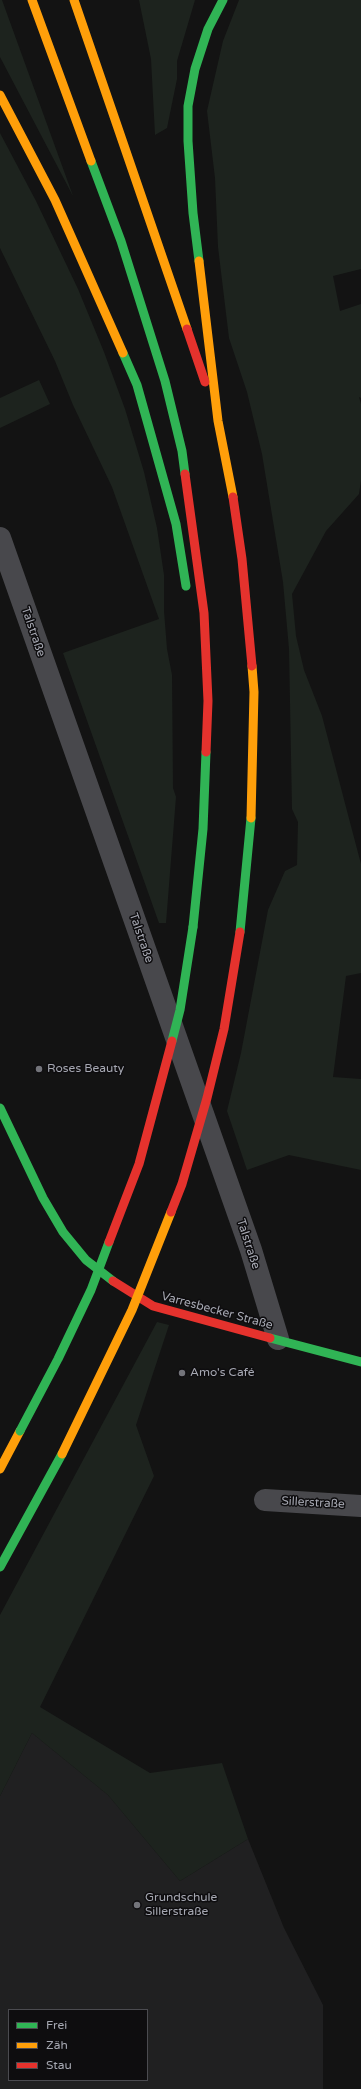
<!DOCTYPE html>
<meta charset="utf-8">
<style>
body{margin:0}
#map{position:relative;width:361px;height:2089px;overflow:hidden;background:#131313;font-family:"Varela Round",sans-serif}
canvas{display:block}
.legend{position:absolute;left:8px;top:2009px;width:140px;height:72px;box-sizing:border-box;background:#0e0d0f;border:1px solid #4b4b50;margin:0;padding:5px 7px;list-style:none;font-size:12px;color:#a6a8b2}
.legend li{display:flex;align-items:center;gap:8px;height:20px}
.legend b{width:20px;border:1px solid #4b4b50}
</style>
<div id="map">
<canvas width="361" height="2089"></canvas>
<ul class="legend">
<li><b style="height:5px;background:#30b455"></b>Frei</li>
<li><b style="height:5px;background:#ff9f0a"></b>Zäh</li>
<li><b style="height:5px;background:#e5322d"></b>Stau</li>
</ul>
</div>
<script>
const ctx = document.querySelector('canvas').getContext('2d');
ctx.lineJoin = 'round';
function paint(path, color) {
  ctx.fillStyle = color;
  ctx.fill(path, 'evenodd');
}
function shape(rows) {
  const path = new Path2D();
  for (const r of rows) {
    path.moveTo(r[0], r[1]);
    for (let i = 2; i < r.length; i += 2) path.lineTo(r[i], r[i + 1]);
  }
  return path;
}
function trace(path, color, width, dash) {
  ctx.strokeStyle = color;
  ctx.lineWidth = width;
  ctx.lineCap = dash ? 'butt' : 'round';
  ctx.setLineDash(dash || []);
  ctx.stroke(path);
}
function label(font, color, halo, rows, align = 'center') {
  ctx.font = font + ' "Varela Round",sans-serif';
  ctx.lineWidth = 3;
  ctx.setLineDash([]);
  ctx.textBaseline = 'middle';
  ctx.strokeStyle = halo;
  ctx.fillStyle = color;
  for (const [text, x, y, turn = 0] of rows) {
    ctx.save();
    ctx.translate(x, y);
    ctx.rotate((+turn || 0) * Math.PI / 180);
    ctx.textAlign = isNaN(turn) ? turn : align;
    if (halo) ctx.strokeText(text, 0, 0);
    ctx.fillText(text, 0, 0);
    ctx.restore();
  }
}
const built = shape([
 [32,1733,108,1795,180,1881,248,1839,284,1928,323,2005,323,2089,0,2089,0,1796],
 [9,2010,147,2010,147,2080,9,2080]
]);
const green = shape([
 [0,0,2,0,73,196,0,57],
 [139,0,195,0,177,61,177,79,167,128,155,135,151,59],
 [239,0,361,0,361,269,333,276,340,311,361,304,361,398,359,397,361,404,361,480,359,494,326,531,292,594,296,636,304,670,322,716,361,864,361,973,346,976,333,1077,361,1079,361,1170,289,1155,247,1170,227,1111,241,1053,268,910,285,871,297,865,298,822,292,809,289,649,283,582,262,454,247,392,229,338,218,247,215,178,207,111,223,41],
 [0,133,36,201,78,289,104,352,125,409,144,472,157,528,164,575,164,611,167,649,172,675,173,788,176,797,166,923,159,923,63,653,159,619,112,487,73,405,55,361,0,248],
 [39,380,50,404,0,428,0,398],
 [157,1322,169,1325,136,1425,154,1476,40,1707,150,1773,222,1763,248,1839,180,1881,108,1795,32,1733,0,1796,0,1615]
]);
const street = shape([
 [0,538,251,1250,278,1339],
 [265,1500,361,1506]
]);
const fast = shape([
 [91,161,121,241,165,381,182,451,185,474],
 [199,261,193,213,188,141,188,106,195,69,208,29,223,0],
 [123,353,137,385,176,524,186,586],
 [193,927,203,829,206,752],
 [240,932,251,818],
 [0,1108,43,1198,63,1232,86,1260,113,1281],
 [270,1338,361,1362],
 [0,1567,62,1454]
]);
const slow = shape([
 [32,0,91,161],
 [74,0,187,329],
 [0,95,55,200,123,353],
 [199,261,218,421,233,497],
 [251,818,254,692,252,666],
 [0,1469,20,1431]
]);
const jam = shape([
 [187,329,205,382],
 [185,474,204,613,208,701,206,752],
 [233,497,242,559,252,666],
 [113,1281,153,1306,270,1338]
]);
const fastBridge = shape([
 [172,1041,180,1010,193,927],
 [20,1431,58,1359,91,1290,109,1242]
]);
const slowBridge = shape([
 [62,1454,132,1310,171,1212]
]);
const jamBridge = shape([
 [171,1212,182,1184,207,1098,224,1029,240,932],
 [109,1242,139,1164,172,1041]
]);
const markers = [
 [39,1069,4,"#73747a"],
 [182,1373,4,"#73747a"],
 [137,1905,4,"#73747a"]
];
const streetNames = [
 ["Talstraße",33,632,71],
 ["Talstraße",141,938,71],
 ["Talstraße",248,1244,72],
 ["Varresbecker Straße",217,1311,15],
 ["Sillerstraße",313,1503,3]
];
const poiNames = [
 ["Roses Beauty",47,1069],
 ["Amo's Café",190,1373],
 ["Grundschule",145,1898],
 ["Sillerstraße",145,1912]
];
paint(built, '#202021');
paint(green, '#1d231e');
trace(street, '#48484c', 22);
trace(fast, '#30b455', 9);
trace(slow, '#ff9f0a', 9);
trace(jam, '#e5322d', 9);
trace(fastBridge, '#30b455', 9);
trace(slowBridge, '#ff9f0a', 9);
trace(jamBridge, '#e5322d', 9);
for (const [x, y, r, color] of markers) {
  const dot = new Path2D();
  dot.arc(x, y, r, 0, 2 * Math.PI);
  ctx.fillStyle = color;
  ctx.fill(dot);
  trace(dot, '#0e0d0f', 1.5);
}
label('12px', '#a6a8b2', '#0e0d0f', streetNames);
label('12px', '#a6a8b2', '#0e0d0f', poiNames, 'left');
</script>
